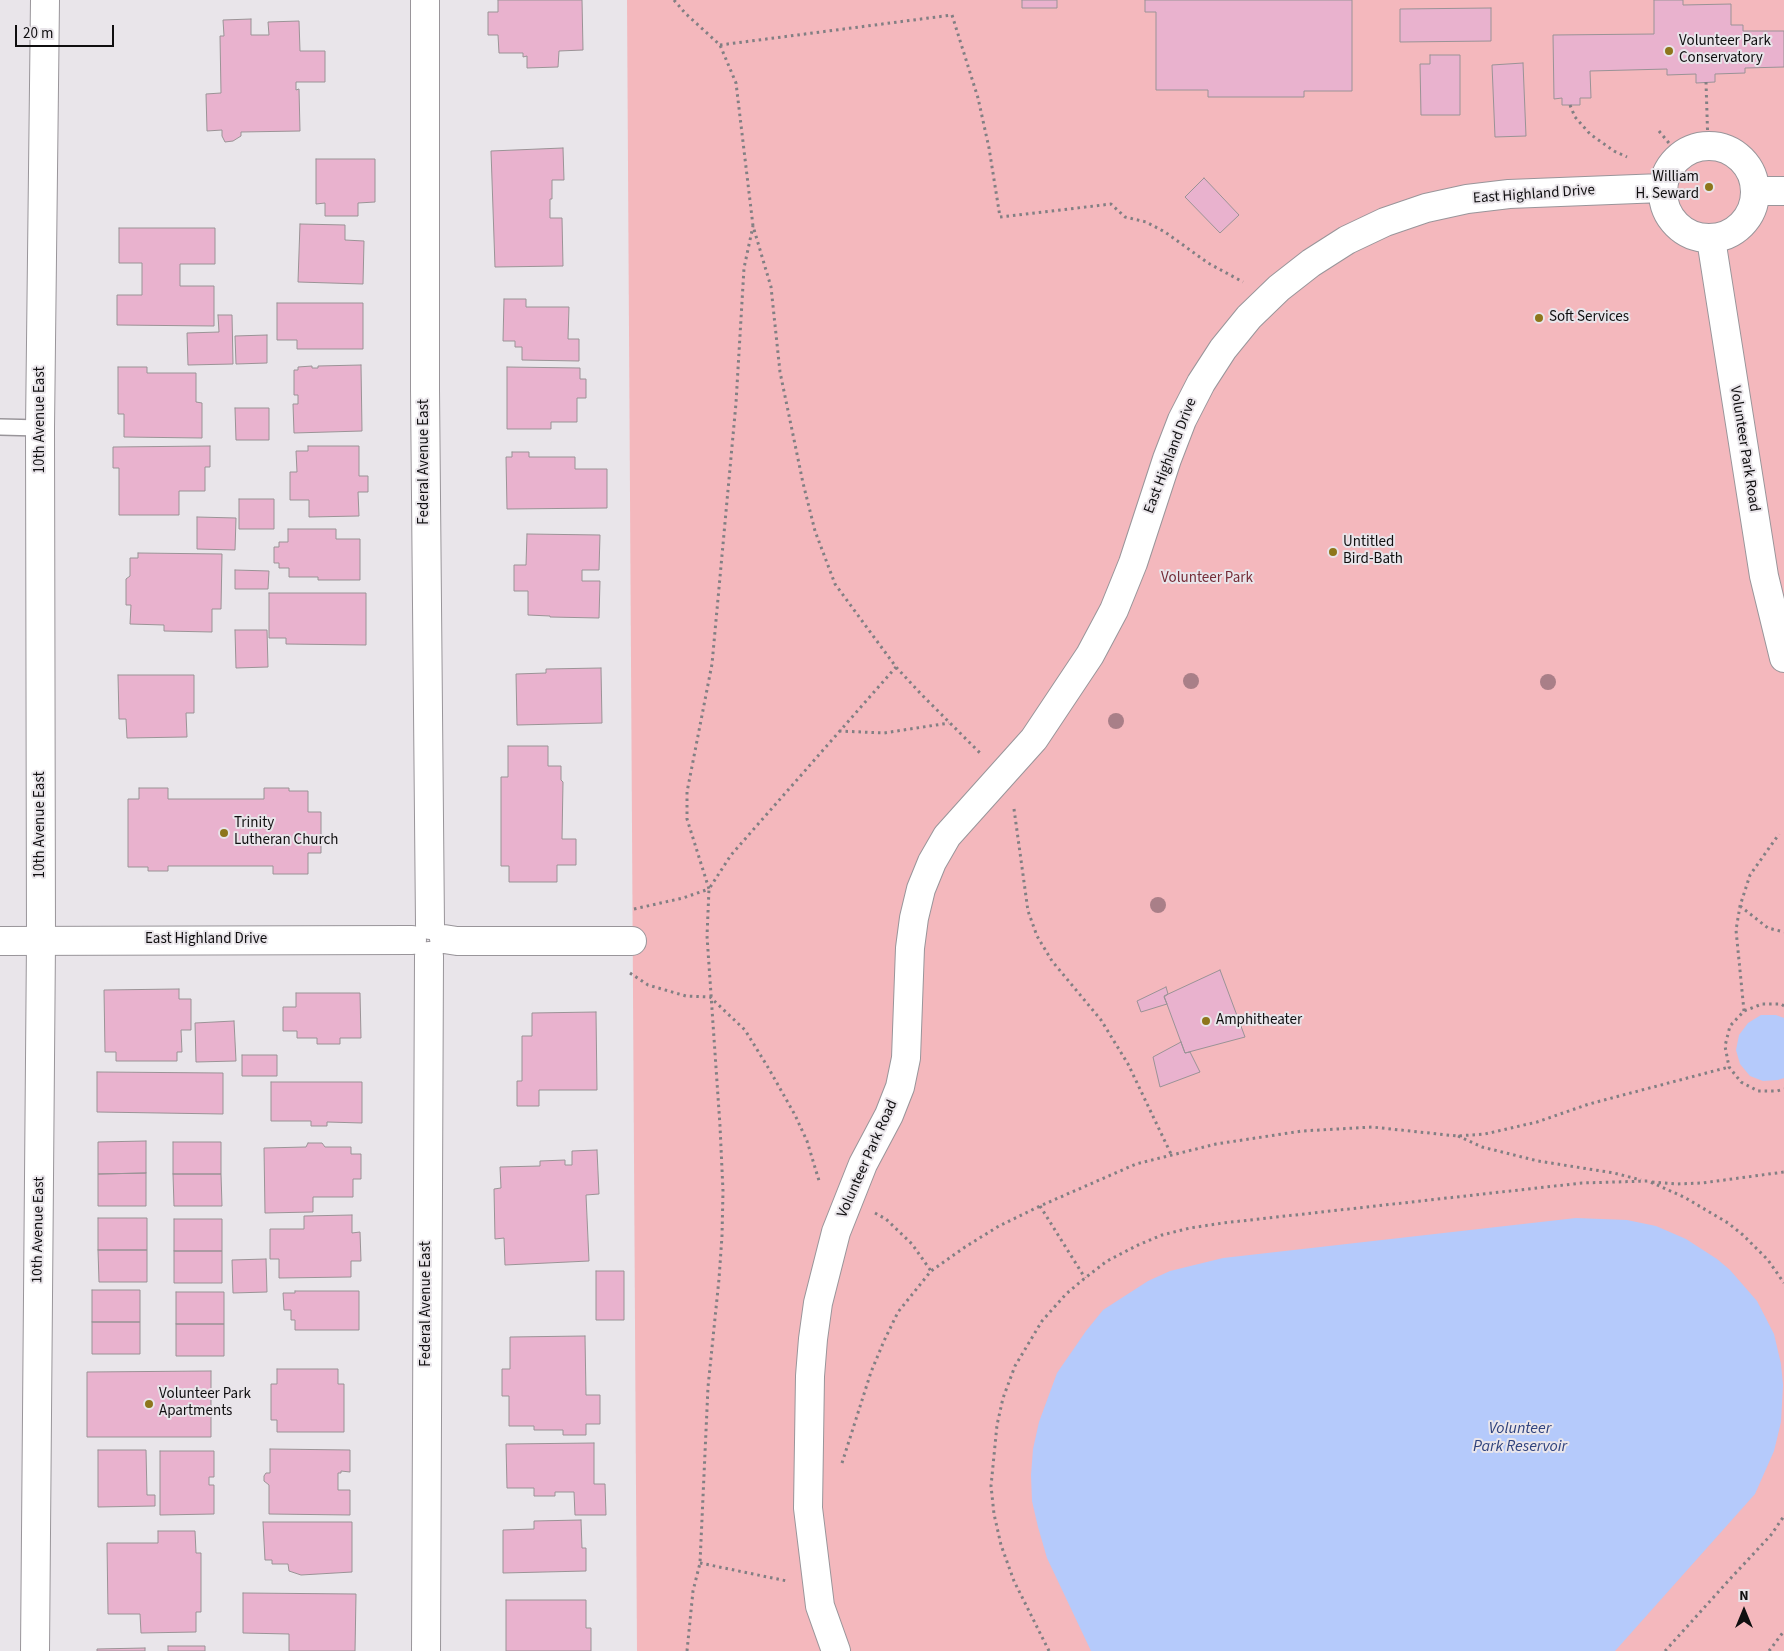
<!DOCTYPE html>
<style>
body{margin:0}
#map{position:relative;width:1784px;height:1651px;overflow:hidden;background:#e9e5ea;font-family:"Source Sans 3",sans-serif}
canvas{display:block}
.north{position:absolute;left:1719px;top:1586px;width:50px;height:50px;-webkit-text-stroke:4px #e9e5ea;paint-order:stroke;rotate:0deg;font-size:14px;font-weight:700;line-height:20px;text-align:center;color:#100f10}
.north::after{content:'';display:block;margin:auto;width:18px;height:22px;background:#100f10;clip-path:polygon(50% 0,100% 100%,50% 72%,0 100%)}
.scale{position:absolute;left:15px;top:25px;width:99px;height:22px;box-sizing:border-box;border:2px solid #100f10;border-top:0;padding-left:6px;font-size:15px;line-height:18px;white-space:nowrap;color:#100f10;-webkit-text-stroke:4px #e9e5ea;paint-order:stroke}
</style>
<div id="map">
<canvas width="1784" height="1651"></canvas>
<div class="north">N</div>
<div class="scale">20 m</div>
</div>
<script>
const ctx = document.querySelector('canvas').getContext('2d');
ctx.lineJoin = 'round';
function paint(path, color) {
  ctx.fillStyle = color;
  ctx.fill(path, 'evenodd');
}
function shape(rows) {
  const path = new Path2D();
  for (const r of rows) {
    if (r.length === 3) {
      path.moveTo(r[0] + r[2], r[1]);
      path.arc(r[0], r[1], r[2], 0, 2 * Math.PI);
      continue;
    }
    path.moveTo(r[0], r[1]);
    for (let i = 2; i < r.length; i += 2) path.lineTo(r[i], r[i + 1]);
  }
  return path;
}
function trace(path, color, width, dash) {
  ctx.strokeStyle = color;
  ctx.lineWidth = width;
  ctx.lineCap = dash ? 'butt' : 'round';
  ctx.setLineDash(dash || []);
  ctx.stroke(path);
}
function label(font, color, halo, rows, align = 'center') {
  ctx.font = font + ' "Source Sans 3",sans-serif';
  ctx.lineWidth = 4;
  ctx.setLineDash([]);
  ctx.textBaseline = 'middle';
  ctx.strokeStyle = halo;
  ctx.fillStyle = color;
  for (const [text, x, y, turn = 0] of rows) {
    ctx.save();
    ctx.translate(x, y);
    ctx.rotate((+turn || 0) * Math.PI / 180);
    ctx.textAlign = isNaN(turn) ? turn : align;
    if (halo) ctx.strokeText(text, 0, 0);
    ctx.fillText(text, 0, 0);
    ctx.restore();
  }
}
const green = shape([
 [627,0,1784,0,1784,1651,637,1651]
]);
const water = shape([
 [1761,1015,1776,1015,1784,1018,1784,1078,1778,1080,1763,1081,1750,1076,1740,1064,1736,1050,1739,1035,1748,1023],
 [1576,1218,1627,1220,1656,1226,1686,1239,1717,1259,1730,1270,1757,1301,1774,1334,1781,1364,1783,1385,1781,1422,1774,1451,1755,1494,1615,1651,1091,1651,1047,1558,1038,1527,1032,1501,1031,1475,1033,1449,1039,1422,1057,1373,1086,1331,1103,1310,1148,1281,1170,1271,1223,1258]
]);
const building = shape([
 [498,0,582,0,583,50,559,51,558,67,527,68,527,56,523,57,523,53,499,53,498,35,488,35,488,12,498,12,498,0],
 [1022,0,1057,0,1057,8,1022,8,1022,0],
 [1145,0,1352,0,1352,91,1304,91,1304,97,1208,97,1208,90,1156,90,1156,12,1145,12,1145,0],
 [1654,0,1683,0,1683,5,1731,4,1731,25,1743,25,1743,31,1784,31,1784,67,1745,68,1745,73,1715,74,1715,82,1696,83,1696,74,1667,75,1667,69,1590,71,1591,98,1580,98,1580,105,1562,105,1562,98,1554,99,1553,35,1654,34,1654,0],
 [1491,8,1491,41,1400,42,1400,9,1491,8],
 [251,19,251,35,269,35,268,22,299,21,300,51,325,51,325,82,296,82,296,90,299,89,300,131,241,132,241,136,233,141,225,142,222,136,222,130,207,131,206,94,221,93,220,36,224,36,223,20,251,19],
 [1430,55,1460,55,1460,115,1421,115,1420,64,1430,64,1430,55],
 [1523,63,1526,136,1495,137,1492,65,1523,63],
 [563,148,564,180,552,180,552,199,550,199,550,218,562,218,563,266,495,267,491,151,563,148],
 [316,159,375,159,375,202,358,203,358,216,325,216,325,203,316,204,316,159],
 [1204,178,1239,215,1220,233,1185,197,1204,178],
 [300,224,345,225,345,240,364,241,363,284,298,282,300,224],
 [119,228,215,228,215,264,180,264,180,286,214,286,214,326,117,325,117,295,142,295,142,263,119,263,119,228],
 [504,299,526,299,526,307,569,307,568,339,579,339,579,361,522,360,522,347,515,347,515,341,503,341,504,299],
 [277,303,363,303,363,349,297,349,297,340,277,340,277,303],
 [218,315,232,315,233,364,188,365,187,333,219,332,218,315],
 [267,335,267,363,236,364,235,336,267,335],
 [361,365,362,431,294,433,293,404,298,404,298,395,294,395,294,370,298,370,298,367,312,366,312,368,318,368,318,366,361,365],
 [118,367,147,367,147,373,196,373,196,402,202,403,202,438,124,437,124,414,118,414,118,367],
 [507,367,580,368,580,379,586,379,586,398,577,398,577,422,551,422,551,429,507,429,507,367],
 [235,408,269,408,269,440,236,440,235,408],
 [210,446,210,467,205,467,205,491,179,491,179,515,119,515,119,468,113,468,113,447,210,446],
 [308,446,359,446,359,476,368,476,368,492,358,492,359,516,309,517,309,500,290,500,290,472,297,472,296,451,308,451,308,446],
 [512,452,529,452,529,457,575,457,575,469,607,469,607,508,507,509,506,457,512,457,512,452],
 [239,499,274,499,274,529,239,529,239,499],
 [197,517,236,518,235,550,197,549,197,517],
 [288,529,336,529,336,539,360,539,360,580,318,580,318,577,289,577,289,568,279,568,279,563,274,563,274,547,279,547,279,542,288,542,288,529],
 [527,534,600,535,599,570,582,570,582,581,600,581,599,618,550,617,550,616,528,615,528,591,514,591,514,565,526,565,527,534],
 [138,553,222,554,221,609,212,609,212,632,164,631,164,625,130,624,131,605,126,605,126,579,130,576,130,558,138,558,138,553],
 [235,570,269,571,268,589,235,589,235,570],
 [269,593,366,593,366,645,286,644,286,638,269,638,269,593],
 [235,630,267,630,268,667,236,668,235,630],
 [601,668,602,723,517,725,516,674,546,673,546,669,601,668],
 [118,675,194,675,194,713,186,713,187,737,127,738,126,719,119,719,118,675],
 [508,746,548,746,548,766,561,766,561,780,563,782,562,839,576,839,576,865,557,865,557,882,509,882,509,866,501,866,501,777,508,777,508,746],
 [139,788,168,788,168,799,264,799,264,788,289,788,289,791,308,791,308,812,321,812,321,853,308,853,308,874,273,874,273,866,168,866,168,871,148,871,148,867,128,867,128,799,139,799,139,788],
 [1220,970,1245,1037,1185,1053,1164,996,1220,970],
 [1166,987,1168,994,1164,997,1167,1004,1141,1012,1137,1001,1166,987],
 [179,989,179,999,191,999,191,1030,181,1030,182,1052,177,1052,177,1061,116,1061,116,1052,105,1052,104,990,179,989],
 [296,993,360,993,361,1038,340,1038,340,1044,317,1044,317,1038,297,1038,297,1031,283,1031,283,1007,296,1007,296,993],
 [596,1012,597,1090,539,1090,539,1106,517,1106,517,1081,522,1081,522,1036,532,1036,532,1013,596,1012],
 [234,1021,236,1061,196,1062,195,1023,234,1021],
 [1181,1042,1185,1053,1190,1052,1200,1072,1160,1087,1153,1057,1181,1042],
 [242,1055,277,1055,277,1076,242,1076,242,1055],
 [97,1072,223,1073,223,1114,97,1112,97,1072],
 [271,1082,362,1082,362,1123,327,1122,327,1126,311,1126,311,1121,271,1121,271,1082],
 [146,1141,146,1173,98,1174,98,1142,146,1141],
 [173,1142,221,1142,221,1174,173,1174,173,1142],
 [308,1143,322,1143,325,1147,351,1147,351,1154,361,1154,361,1179,353,1179,353,1197,313,1197,313,1212,265,1213,264,1148,306,1147,308,1143],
 [597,1150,599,1194,586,1195,589,1261,505,1265,504,1238,495,1239,494,1189,501,1188,500,1167,540,1166,540,1161,565,1160,565,1165,572,1165,572,1151,597,1150],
 [146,1173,146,1206,98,1206,98,1174,146,1173],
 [173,1174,221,1174,222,1206,174,1206,173,1174],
 [352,1215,352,1233,360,1232,361,1261,351,1261,351,1277,279,1278,279,1259,270,1259,270,1229,304,1229,304,1216,352,1215],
 [98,1218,147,1218,147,1250,98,1250,98,1218],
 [174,1219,222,1219,222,1251,174,1251,174,1219],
 [98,1250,147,1250,147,1282,99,1282,98,1250],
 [174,1251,222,1251,222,1283,174,1283,174,1251],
 [266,1259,267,1292,233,1293,232,1260,266,1259],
 [596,1271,624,1271,624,1320,596,1320,596,1271],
 [92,1290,140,1290,140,1322,92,1322,92,1290],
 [295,1291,359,1291,359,1330,295,1330,295,1320,291,1320,291,1310,284,1310,283,1293,295,1293,295,1291],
 [176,1292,224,1292,224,1324,176,1324,176,1292],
 [92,1322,140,1322,140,1354,92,1354,92,1322],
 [176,1324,224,1324,224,1356,176,1356,176,1324],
 [585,1336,586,1395,600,1395,600,1424,586,1424,586,1435,563,1435,563,1430,534,1430,534,1426,509,1426,509,1396,502,1396,502,1369,510,1369,510,1337,585,1336],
 [277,1369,338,1369,338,1384,344,1384,344,1432,277,1432,277,1420,271,1420,271,1384,277,1384,277,1369],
 [211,1371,211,1437,87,1437,87,1372,211,1371],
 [594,1443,594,1484,605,1484,606,1515,575,1515,574,1492,555,1492,555,1496,534,1496,534,1488,507,1488,506,1444,594,1443],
 [270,1449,350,1450,350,1472,341,1471,341,1473,338,1473,338,1490,350,1490,350,1515,269,1514,269,1485,264,1481,264,1476,266,1473,270,1473,270,1449],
 [98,1450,146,1450,147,1495,155,1495,155,1506,98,1507,98,1450],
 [160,1451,214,1451,214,1477,209,1477,209,1485,214,1485,214,1514,160,1515,160,1451],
 [581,1520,582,1548,586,1548,586,1571,503,1573,503,1530,534,1529,534,1521,581,1520],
 [263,1522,352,1522,352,1572,301,1575,289,1571,288,1564,272,1564,272,1560,265,1560,263,1522],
 [158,1531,195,1531,196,1553,201,1553,201,1612,196,1612,196,1632,141,1633,140,1614,108,1614,107,1543,158,1543,158,1531],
 [243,1593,356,1594,355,1651,289,1651,289,1634,243,1633,243,1593],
 [506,1600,586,1600,586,1628,591,1628,591,1651,506,1651,506,1600],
 [168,1646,205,1646,205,1651,168,1651,168,1646],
 [145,1648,145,1651,97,1651,97,1649,145,1648]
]);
const path = shape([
 [674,0,685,13,720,45,736,83,753,226,771,287,780,372,803,483,815,531,835,584,896,667,921,694,981,754],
 [720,45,952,15,978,98,989,148,1000,217,1111,204,1125,217,1146,222,1165,232,1208,263,1243,282],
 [1706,82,1708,146],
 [1570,105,1575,117,1590,134,1614,151,1627,157],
 [1659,131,1678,154],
 [839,731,884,733,949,723],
 [1014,809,1028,911,1037,936,1052,961,1101,1020,1128,1064,1171,1154],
 [1740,906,1768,928,1784,932],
 [634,909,683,898,709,889,687,819,687,792,712,664,736,403,744,268,753,226],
 [630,973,648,985,686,996,710,997,745,1030,769,1069,795,1115,807,1141,820,1184],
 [1784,1006,1781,1004,1762,1004,1744,1011,1730,1026,1725,1046,1729,1067,1741,1082,1758,1091,1777,1091,1784,1089],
 [1744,1011,1736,930,1740,906,1750,875,1779,834],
 [1458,1136,1482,1147,1538,1161,1614,1173,1641,1180],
 [1652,1182,1676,1184,1702,1183,1784,1172],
 [1040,1206,1085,1278],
 [875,1213,886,1219,912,1244,931,1271],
 [842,1463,871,1372,884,1341,898,1312,931,1271,965,1247,999,1226,1040,1206,1136,1164,1216,1144,1302,1131,1372,1127,1457,1136,1485,1134,1537,1122,1589,1104,1729,1067],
 [700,1563,787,1581],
 [687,1651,693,1591,700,1563,708,1387,719,1279,722,1236,723,1191,720,1126,707,936,709,889,731,855,896,667],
 [1049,1651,1014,1581,1001,1545,994,1514,991,1486,997,1425,1003,1398,1015,1366,1042,1321,1066,1294,1085,1278,1107,1261,1138,1245,1162,1235,1190,1228,1223,1223,1582,1183,1648,1181,1684,1197,1728,1223,1743,1235,1768,1260,1784,1283],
 [1665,1651,1730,1579,1771,1535,1784,1516],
 [1769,1651,1784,1631]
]);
const lane = shape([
 [0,427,40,428]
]);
const street = shape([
 [425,0,425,390,430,925],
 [1709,192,46],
 [1756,191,1784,191],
 [1711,239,1764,576,1784,658],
 [444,939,457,941,632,941],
 [0,941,412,940],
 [426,1651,429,956],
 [836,1651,820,1606,808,1508,810,1376,813,1339,818,1303,836,1232,863,1164,889,1115,900,1087,906,1058,910,948,914,918,921,889,932,862,947,836,1034,739,1090,655,1114,610,1133,563,1167,459,1182,420,1201,383,1223,349,1249,317,1279,288,1311,263,1347,240,1385,222,1426,208,1467,199,1509,194,1662,188]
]);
const secondary = shape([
 [35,1651,41,941,40,428,45,0]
]);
const trees = [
 [1191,681],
 [1548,682],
 [1116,721],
 [1158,905]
];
const markers = [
 [1669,51,5,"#8d761b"],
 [1709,187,5,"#8d761b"],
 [1539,318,5,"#8d761b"],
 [1333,552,5,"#8d761b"],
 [224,833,5,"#8d761b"],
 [1206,1021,5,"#8d761b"],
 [149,1404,5,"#8d761b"]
];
const poiNames = [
 ["Volunteer Park",1679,42],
 ["Conservatory",1679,59],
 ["William",1699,178,"right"],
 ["H. Seward",1699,195,"right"],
 ["Soft Services",1549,318],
 ["Untitled",1343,543],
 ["Bird-Bath",1343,560],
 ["Trinity",234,824],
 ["Lutheran Church",234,841],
 ["Amphitheater",1216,1021],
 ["Volunteer Park",159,1395],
 ["Apartments",159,1412]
];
const streetNames = [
 ["East Highland Drive",1534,195,-4],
 ["10th Avenue East",41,420,-90],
 ["Volunteer Park Road",1744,449,81],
 ["East Highland Drive",1171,456,-69],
 ["Federal Avenue East",425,462,-90],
 ["10th Avenue East",41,825,-90],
 ["East Highland Drive",206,940],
 ["Volunteer Park Road",868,1159,-66],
 ["10th Avenue East",39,1230,-89],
 ["Federal Avenue East",427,1304,-90]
];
const parkNames = [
 ["Volunteer Park",1207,579]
];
const waterNames = [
 ["Volunteer",1520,1429],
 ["Park Reservoir",1520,1447]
];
paint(green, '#f4b8bd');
paint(water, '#b5cafb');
paint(building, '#e9b2ce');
trace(building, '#9a9396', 1);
trace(lane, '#99959a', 18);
trace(street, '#99959a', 30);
trace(secondary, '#99959a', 30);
trace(path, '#827f83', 3, [2.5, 4]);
trace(lane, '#fff', 15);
trace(street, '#fff', 28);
trace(secondary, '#fff', 28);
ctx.fillStyle = '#a97f88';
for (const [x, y] of trees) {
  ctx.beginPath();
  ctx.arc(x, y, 8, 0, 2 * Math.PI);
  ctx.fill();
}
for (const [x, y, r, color] of markers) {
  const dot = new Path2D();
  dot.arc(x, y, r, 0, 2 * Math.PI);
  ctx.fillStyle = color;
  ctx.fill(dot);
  trace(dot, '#e9e5ea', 2);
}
label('15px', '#100f10', '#e9e5ea', poiNames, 'left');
label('15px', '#100f10', '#e9e5ea', streetNames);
label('15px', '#742c37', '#e9e5ea', parkNames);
label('italic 16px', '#2e427d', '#e9e5ea', waterNames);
</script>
